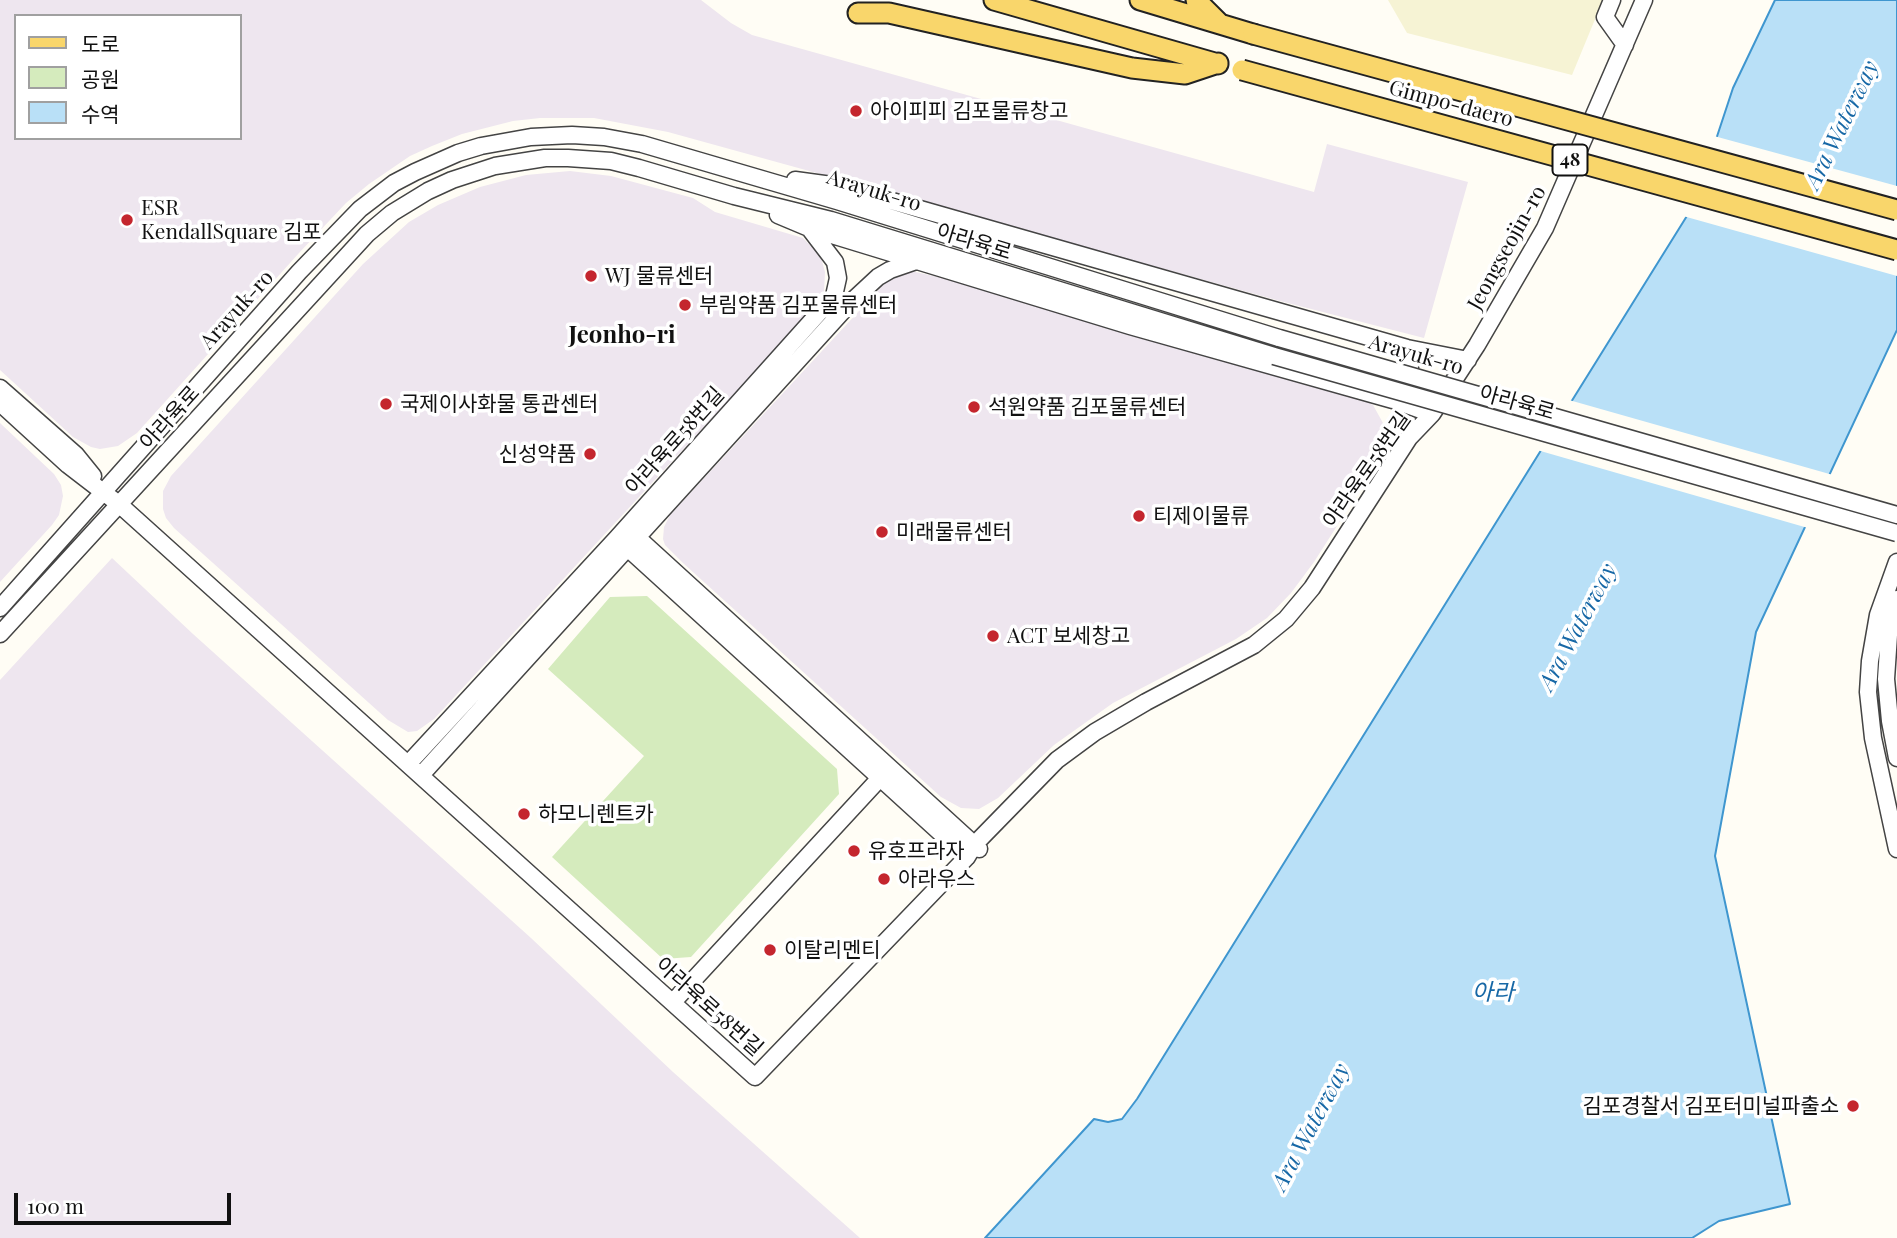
<!DOCTYPE html>
<meta charset="utf-8">
<style>
body{margin:0}
#map{position:relative;width:1897px;height:1238px;overflow:hidden;background:#fffdf5;font-family:"Playfair Display","Noto Sans KR",serif}
canvas{display:block}
.legend{position:absolute;left:14px;top:14px;width:228px;height:126px;box-sizing:border-box;background:#fff;border:2px solid #a0a0a0;margin:0;padding:9px 12px;list-style:none;font-size:21px;color:#111}
.legend li{display:flex;align-items:center;gap:14px;height:35px}
.legend b{width:35px;border:2px solid #a0a0a0}
.scale{position:absolute;left:14px;top:1193px;width:217px;height:32px;box-sizing:border-box;border:4px solid #111;border-top:0;padding-left:9px;font-size:21px;line-height:24px;white-space:nowrap;color:#111;-webkit-text-stroke:5px #fff;paint-order:stroke}
</style>
<div id="map">
<canvas width="1897" height="1238"></canvas>
<ul class="legend">
<li><b style="height:9px;background:#f9d66b"></b>도로</li>
<li><b style="height:19px;background:#d5ebbd"></b>공원</li>
<li><b style="height:19px;background:#b9e0f7"></b>수역</li>
</ul>
<div class="scale">100 m</div>
</div>
<script>
const ctx = document.querySelector('canvas').getContext('2d');
ctx.lineJoin = 'round';
function paint(path, color) {
  ctx.fillStyle = color;
  ctx.fill(path, 'evenodd');
}
function shape(rows) {
  const path = new Path2D();
  for (const r of rows) {
    path.moveTo(r[0], r[1]);
    for (let i = 2; i < r.length; i += 2) path.lineTo(r[i], r[i + 1]);
  }
  return path;
}
function trace(path, color, width, dash) {
  ctx.strokeStyle = color;
  ctx.lineWidth = width;
  ctx.lineCap = dash ? 'butt' : 'round';
  ctx.setLineDash(dash || []);
  ctx.stroke(path);
}
function label(font, color, halo, rows, align = 'center') {
  ctx.font = font + ' "Playfair Display","Noto Sans KR",serif';
  ctx.lineWidth = 7;
  ctx.setLineDash([]);
  ctx.textBaseline = 'middle';
  ctx.strokeStyle = halo;
  ctx.fillStyle = color;
  for (const [text, x, y, turn = 0] of rows) {
    ctx.save();
    ctx.translate(x, y);
    ctx.rotate((+turn || 0) * Math.PI / 180);
    ctx.textAlign = isNaN(turn) ? turn : align;
    if (halo) ctx.strokeText(text, 0, 0);
    ctx.fillText(text, 0, 0);
    ctx.restore();
  }
}
const industrial = shape([
 [0,0,701,0,731,23,752,35,1314,192,1327,144,1468,182,1424,338,1280,301,668,132,594,118,540,118,513,121,462,134,432,146,410,156,369,184,346,203,299,253,137,433,118,446,100,449,91,447,73,437,0,370],
 [16,16,240,16,240,138,16,138],
 [570,171,611,176,693,198,715,212,803,238,817,252,822,261,825,272,824,292,809,313,434,719,417,731,408,732,388,720,174,528,166,518,163,509,163,491,171,476,363,264,409,222,438,205,480,187,526,175],
 [911,271,947,279,1351,393,1373,405,1383,423,1387,437,1386,445,1379,460,1314,562,1291,593,1267,618,1236,639,1113,703,1054,745,998,798,979,809,961,808,941,797,683,563,665,545,663,539,664,527,670,515,884,284,892,277],
 [0,423,54,474,61,485,63,496,59,515,52,525,0,582],
 [112,558,193,634,531,938,673,1072,860,1238,0,1238,0,680]
]);
const farmland = shape([
 [1388,0,1603,0,1572,75,1407,33]
]);
const green = shape([
 [647,596,837,769,839,794,691,957,663,959,552,857,644,756,548,669,610,597]
]);
const water = shape([
 [1775,0,1897,0,1897,330,1756,632,1715,856,1790,1204,1719,1221,1692,1238,985,1238,1094,1119,1108,1122,1122,1119,1137,1099,1695,203,1733,88,1775,0]
]);
const pier = shape([
 [1714,136,1897,186,1897,276,1683,216,1692,202],
 [1569,400,1833,475,1808,528,1537,450]
]);
const minor = shape([
 [1612,0,1605,17,1625,45],
 [795,180,839,186,1407,348,1468,360],
 [778,215,809,228,1130,326,1393,400,1432,414],
 [0,388,76,455,93,476],
 [1393,400,1407,378,1410,367,1407,348],
 [0,403,68,465,120,505,755,1077,967,857,974,845,1057,760,1095,732,1146,702,1254,645,1286,619,1312,588,1409,438,1432,414],
 [1432,414,1477,345,1545,228,1644,0],
 [629,530,979,849],
 [621,542,967,857],
 [1897,562,1878,615,1870,661,1868,692,1873,738,1897,849],
 [1897,599,1889,635,1886,679,1890,721,1897,758],
 [0,608,299,272,360,209,394,183,415,172,458,153,481,146,531,137,572,135,604,137,642,144,837,201,1279,338],
 [0,634,367,234,392,213,428,191,452,180,495,166,545,158,568,158,611,161,639,168,734,196,831,220,1274,356],
 [409,763,617,538,834,296,838,278,835,262,809,228],
 [421,775,850,303,878,277,890,270,919,260],
 [673,1002,880,778]
]);
const major = shape([
 [994,0,1218,64],
 [1140,0,1253,34],
 [1196,0,1219,23],
 [858,13,889,13,1132,68,1185,74,1218,63]
]);
const minorBridge = shape([
 [1279,338,1897,515],
 [1274,356,1897,533]
]);
const majorBridge = shape([
 [1253,34,1897,210],
 [1242,70,1897,250]
]);
const markers = [
 [856,111,7,"#c4262e"],
 [127,220,7,"#c4262e"],
 [591,276,7,"#c4262e"],
 [685,305,7,"#c4262e"],
 [386,404,7,"#c4262e"],
 [974,407,7,"#c4262e"],
 [590,454,7,"#c4262e"],
 [1139,516,7,"#c4262e"],
 [882,532,7,"#c4262e"],
 [993,636,7,"#c4262e"],
 [524,814,7,"#c4262e"],
 [854,851,7,"#c4262e"],
 [884,879,7,"#c4262e"],
 [770,950,7,"#c4262e"],
 [1853,1106,7,"#c4262e"]
];
const shields = [
 [1570,160,35]
];
const shieldNames = [
 ["48",1570,160]
];
const streetNames = [
 ["Gimpo-daero",1451,104,15],
 ["Arayuk-ro",874,191,17],
 ["아라육로",974,242,17],
 ["Jeongseojin-ro",1507,248,-61],
 ["Arayuk-ro",237,310,-48],
 ["Arayuk-ro",1416,355,16],
 ["아라육로",1517,403,16],
 ["아라육로",170,418,-48],
 ["아라육로58번길",675,441,-48],
 ["아라육로58번길",1367,470,-55],
 ["아라육로58번길",709,1007,42]
];
const poiNames = [
 ["아이피피 김포물류창고",870,111],
 ["ESR",141,208],
 ["KendallSquare 김포",141,232],
 ["WJ 물류센터",605,276],
 ["부림약품 김포물류센터",699,305],
 ["국제이사화물 통관센터",400,404],
 ["석원약품 김포물류센터",988,407],
 ["신성약품",576,454,"right"],
 ["티제이물류",1153,516],
 ["미래물류센터",896,532],
 ["ACT 보세창고",1007,636],
 ["하모니렌트카",538,814],
 ["유호프라자",868,851],
 ["아라우스",898,879],
 ["이탈리멘티",784,950],
 ["김포경찰서 김포터미널파출소",1839,1106,"right"]
];
const waterNames = [
 ["Ara Waterway",1842,125,-64],
 ["Ara Waterway",1578,627,-62],
 ["아라",1493,993],
 ["Ara Waterway",1311,1127,-62]
];
const quarterNames = [
 ["Jeonho-ri",622,336]
];
paint(industrial, '#eee6ef');
paint(farmland, '#f6f3d4');
paint(green, '#d5ebbd');
paint(water, '#b9e0f7');
trace(water, '#3f96cf', 2);
paint(pier, '#fffdf5');
trace(minor, '#444', 19);
trace(major, '#222', 23);
trace(minor, '#fff', 16);
trace(major, '#f9d66b', 19);
trace(minorBridge, '#444', 19, []);
trace(majorBridge, '#222', 23, []);
trace(minorBridge, '#fff', 16);
trace(majorBridge, '#f9d66b', 19);
for (const [x, y, r, color] of markers) {
  const dot = new Path2D();
  dot.arc(x, y, r, 0, 2 * Math.PI);
  ctx.fillStyle = color;
  ctx.fill(dot);
  trace(dot, '#fff', 2.5);
}
for (const [x, y, w] of shields) {
  const box = new Path2D();
  box.roundRect(x - w / 2, y - 15.5, w, 31, 5);
  ctx.fillStyle = '#fff';
  ctx.fill(box);
  trace(box, '#111', 2);
}
label('bold 19px', '#111', null, shieldNames);
label('21px', '#111', '#fff', streetNames);
label('21px', '#111', '#fff', poiNames, 'left');
label('italic 23px', '#1768a6', '#fff', waterNames);
label('bold 24px', '#111', '#fff', quarterNames);
</script>
